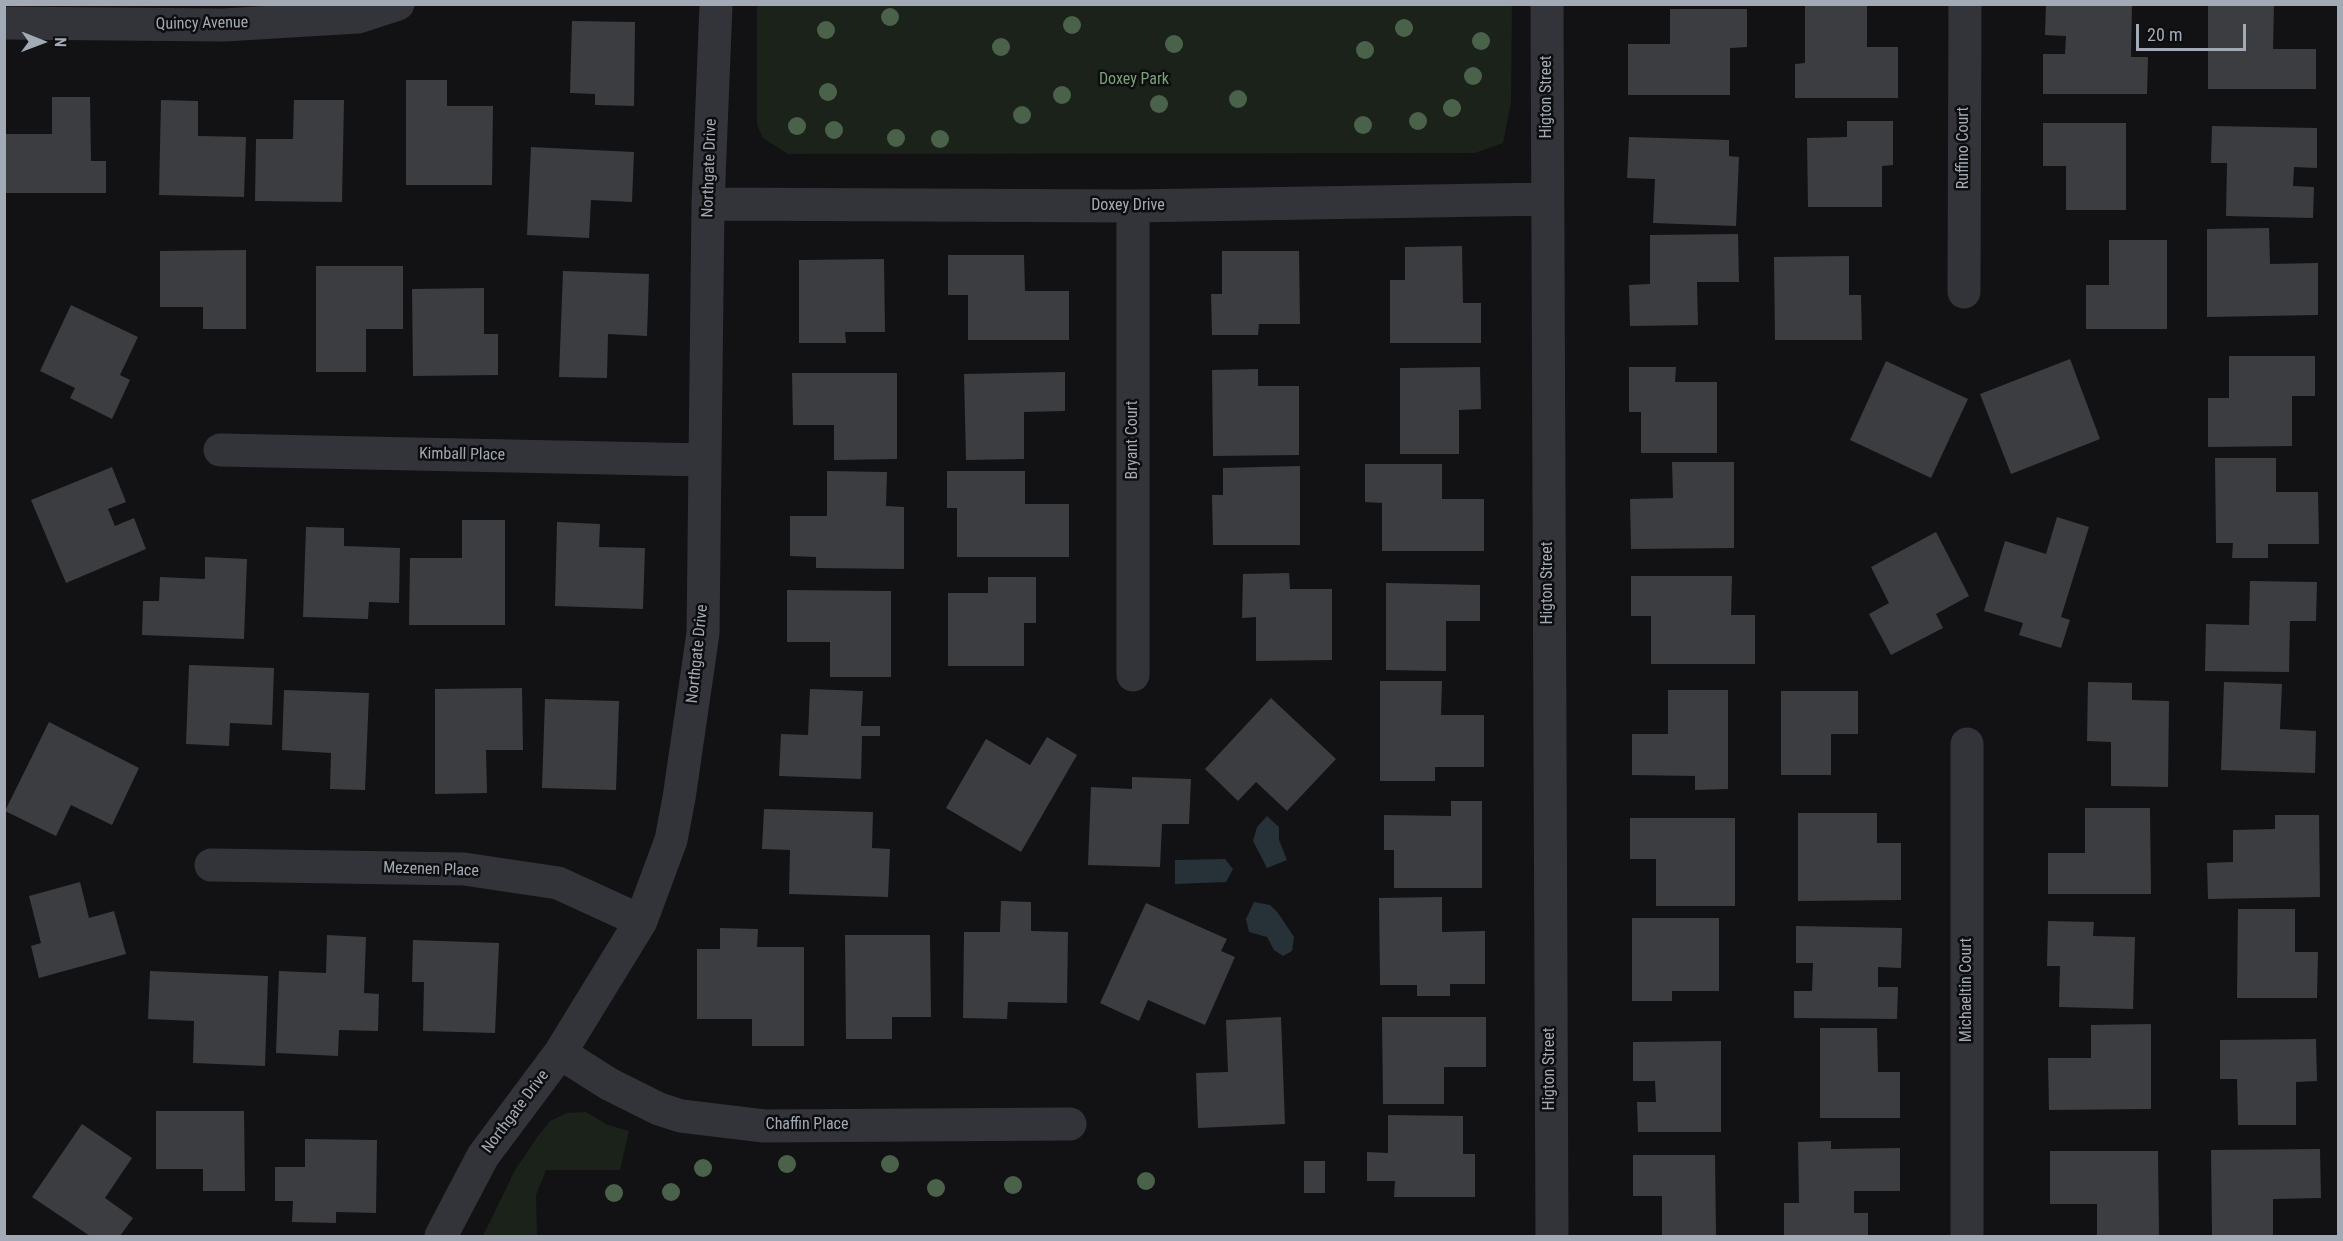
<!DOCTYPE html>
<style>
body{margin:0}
#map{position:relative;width:2343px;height:1241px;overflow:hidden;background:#121214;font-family:"Roboto Condensed",sans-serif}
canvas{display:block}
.frame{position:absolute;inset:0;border:6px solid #a2aab5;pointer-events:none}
.north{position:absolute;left:12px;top:12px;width:60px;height:60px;-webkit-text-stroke:4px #0d0d0f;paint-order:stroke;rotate:91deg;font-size:16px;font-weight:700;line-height:24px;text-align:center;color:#a2aab5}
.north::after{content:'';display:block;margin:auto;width:21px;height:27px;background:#a2aab5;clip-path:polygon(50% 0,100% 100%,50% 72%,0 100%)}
.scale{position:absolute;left:2136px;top:24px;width:110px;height:27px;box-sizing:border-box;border:3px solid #a2aab5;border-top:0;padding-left:8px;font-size:18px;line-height:21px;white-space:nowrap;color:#a2aab5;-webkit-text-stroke:4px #0d0d0f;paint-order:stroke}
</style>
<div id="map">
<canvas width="2343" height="1241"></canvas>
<div class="frame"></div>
<div class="north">N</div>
<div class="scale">20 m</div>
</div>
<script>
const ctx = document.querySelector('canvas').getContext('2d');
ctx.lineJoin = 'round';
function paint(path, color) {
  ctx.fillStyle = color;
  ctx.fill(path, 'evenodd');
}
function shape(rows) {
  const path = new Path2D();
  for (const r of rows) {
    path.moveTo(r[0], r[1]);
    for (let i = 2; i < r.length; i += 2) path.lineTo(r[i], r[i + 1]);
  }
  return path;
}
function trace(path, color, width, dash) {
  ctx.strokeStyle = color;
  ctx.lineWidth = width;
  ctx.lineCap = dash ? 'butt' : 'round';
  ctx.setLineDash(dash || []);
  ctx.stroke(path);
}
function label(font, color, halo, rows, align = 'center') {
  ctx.font = font + ' "Roboto Condensed",sans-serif';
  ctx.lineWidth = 5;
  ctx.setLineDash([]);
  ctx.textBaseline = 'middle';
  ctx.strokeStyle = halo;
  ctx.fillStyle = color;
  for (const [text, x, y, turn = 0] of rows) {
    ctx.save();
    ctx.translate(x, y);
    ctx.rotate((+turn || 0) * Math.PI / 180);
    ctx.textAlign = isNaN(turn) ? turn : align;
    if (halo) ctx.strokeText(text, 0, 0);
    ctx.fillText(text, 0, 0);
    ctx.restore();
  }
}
const green = shape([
 [757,5,1512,5,1511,103,1503,143,1475,153,788,154,763,138,757,125],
 [586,1112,608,1125,629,1131,620,1170,546,1170,536,1195,537,1236,483,1236,515,1170,538,1136,550,1121,567,1113]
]);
const water = shape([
 [1267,816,1279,827,1279,840,1287,860,1267,868,1253,841,1257,827],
 [1225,859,1233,869,1226,882,1175,884,1175,860],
 [1254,902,1270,905,1278,913,1294,937,1292,951,1283,956,1274,950,1267,937,1249,932,1246,919]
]);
const building = shape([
 [2208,4,2274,4,2273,49,2316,49,2316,89,2208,89],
 [2046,5,2132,5,2131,57,2148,57,2147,94,2043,94,2043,54,2065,54,2066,36,2045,35],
 [1805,6,1867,6,1867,47,1898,47,1898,98,1795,98,1795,64,1805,63],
 [1670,9,1747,9,1747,47,1730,48,1730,95,1628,95,1628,44,1670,44],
 [572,21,635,22,634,106,595,105,595,94,570,93],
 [406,80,447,80,447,106,493,106,492,185,406,185],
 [52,97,90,97,91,161,106,161,106,193,4,193,4,134,52,134],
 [161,100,198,101,198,136,246,137,244,197,159,195],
 [294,100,344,100,342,202,255,201,256,139,293,139],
 [1847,121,1893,121,1893,165,1882,166,1882,207,1808,207,1807,138,1847,137],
 [2043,123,2126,123,2126,210,2066,210,2066,166,2043,166],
 [2212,126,2317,128,2317,168,2294,167,2293,186,2314,187,2313,218,2226,216,2227,163,2211,163],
 [1629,137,1729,140,1729,156,1739,157,1736,226,1653,223,1655,179,1627,178],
 [531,147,634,152,632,202,591,200,589,238,527,235],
 [2269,228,2270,264,2318,263,2318,315,2207,317,2207,229],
 [1738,234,1739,282,1697,282,1698,325,1630,326,1629,285,1650,284,1650,235],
 [2109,240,2167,240,2167,329,2086,329,2086,285,2109,285],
 [1462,246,1463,303,1481,303,1481,343,1390,343,1390,280,1405,280,1405,247],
 [246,250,246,329,203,329,203,307,160,307,160,251],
 [1222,251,1299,251,1300,324,1259,324,1258,335,1212,335,1211,294,1222,294],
 [948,255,1024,255,1025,291,1069,291,1069,340,968,340,968,295,948,295],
 [1849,256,1849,295,1861,295,1862,340,1775,340,1774,257],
 [884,259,885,332,845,332,846,343,799,343,799,260],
 [316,266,403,266,403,329,366,329,366,372,316,372],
 [563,271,649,274,647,336,608,334,607,378,559,377],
 [484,288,484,334,498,334,498,375,413,376,412,289],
 [71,305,138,337,120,375,130,380,112,419,70,398,75,388,40,371],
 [2229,356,2315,356,2315,396,2292,396,2292,446,2208,447,2208,398,2229,398],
 [2070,359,2100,439,2011,474,1980,394],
 [1886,361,1968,399,1931,478,1850,440],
 [1480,367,1481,409,1459,410,1459,454,1400,454,1400,368],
 [1629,367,1676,367,1675,382,1717,382,1717,453,1641,453,1641,412,1629,412],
 [1258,369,1258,386,1299,386,1299,455,1213,456,1212,370],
 [1065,372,1065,411,1024,412,1024,459,966,460,964,374],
 [792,373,897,373,897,459,834,460,834,425,793,425],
 [2215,458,2276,458,2276,492,2318,492,2319,544,2268,544,2268,558,2232,558,2233,543,2216,543],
 [1672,462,1734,462,1734,548,1631,549,1630,499,1673,498],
 [1365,464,1442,464,1442,499,1484,499,1484,551,1382,551,1382,503,1365,502],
 [1300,466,1300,545,1213,545,1212,495,1223,495,1223,468],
 [112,467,126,502,108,509,115,526,134,518,146,549,66,583,31,500],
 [827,471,887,472,886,506,904,507,904,569,816,568,816,557,790,556,790,516,827,516],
 [947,471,1025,471,1025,504,1069,504,1069,557,957,557,957,508,947,508],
 [2057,517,2089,527,2061,617,2070,620,2061,648,2019,635,2023,623,1984,611,2005,541,2046,554],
 [462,520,505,520,505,625,409,625,410,558,462,558],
 [557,522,600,524,599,547,645,548,643,609,555,606],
 [306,527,344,528,344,546,400,548,399,603,369,602,368,619,303,617],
 [1936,532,1969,596,1936,614,1943,628,1891,655,1869,614,1889,603,1871,567],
 [205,557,247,559,244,639,142,635,143,601,159,601,160,577,205,579],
 [1289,573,1290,589,1332,589,1332,660,1256,661,1256,617,1242,618,1243,574],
 [1631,576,1732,576,1731,615,1755,615,1755,664,1651,664,1651,616,1631,616],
 [988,577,1036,577,1036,623,1024,623,1024,666,948,666,948,593,988,593],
 [2250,581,2317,582,2316,621,2290,621,2289,672,2205,671,2206,624,2249,625],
 [1386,583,1480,585,1480,621,1446,621,1446,671,1386,670],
 [787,590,891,591,891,677,830,677,830,642,787,642],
 [189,665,274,668,272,725,230,723,229,746,186,744],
 [1380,681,1442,681,1441,715,1484,715,1484,767,1435,767,1435,781,1380,781],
 [2088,682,2132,683,2132,700,2169,701,2168,787,2111,786,2111,742,2087,741],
 [2224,682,2282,684,2280,729,2316,731,2315,773,2221,770],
 [522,688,523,750,486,750,487,793,435,794,435,689],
 [810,689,863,691,861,726,880,726,880,736,862,736,861,779,779,776,781,734,808,735],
 [284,690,369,693,365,790,330,789,331,753,282,750],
 [1668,690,1728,690,1728,789,1695,790,1695,776,1632,775,1632,734,1668,734],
 [1781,691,1858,691,1858,734,1831,734,1831,775,1781,775],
 [1271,698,1336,759,1287,811,1256,782,1238,801,1205,769],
 [545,699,619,701,616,790,542,788],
 [49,722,139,768,112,825,71,805,56,836,5,811],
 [1047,737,1077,755,1021,852,946,808,986,739,1030,765],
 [1132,777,1191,779,1189,824,1162,824,1160,867,1088,865,1091,787,1132,789],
 [1451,801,1482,801,1482,888,1394,888,1394,850,1384,850,1384,815,1451,816],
 [2085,808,2150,808,2151,894,2048,894,2048,853,2085,853],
 [764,809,873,812,872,848,890,849,888,897,789,894,790,850,762,849],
 [1798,813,1877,813,1877,843,1901,843,1901,900,1798,901],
 [2275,815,2319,815,2320,897,2208,899,2207,863,2233,862,2233,830,2275,829],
 [1630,818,1735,818,1735,906,1656,906,1656,859,1630,859],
 [80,882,89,918,114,911,126,954,39,978,31,946,41,943,29,896],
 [1442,897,1442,932,1485,931,1485,984,1450,984,1450,996,1417,996,1417,985,1380,985,1379,898],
 [1001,901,1031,902,1031,931,1068,932,1067,1003,1008,1002,1007,1019,963,1018,964,932,1000,932],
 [1146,903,1227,939,1221,951,1235,957,1205,1025,1148,1000,1139,1021,1100,1003],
 [2238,909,2295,909,2295,952,2318,952,2317,998,2237,998],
 [1632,918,1719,918,1719,991,1672,991,1672,1001,1632,1001],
 [2048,921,2094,922,2093,936,2135,937,2133,1009,2059,1007,2060,966,2047,966],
 [1796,926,1902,928,1901,968,1878,967,1878,987,1898,987,1897,1019,1794,1018,1794,991,1812,991,1813,963,1796,963],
 [720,928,758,929,757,947,804,947,804,1046,752,1046,752,1019,697,1019,697,949,720,949],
 [327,935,366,937,364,993,379,994,378,1031,339,1030,338,1056,276,1053,279,971,326,973],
 [845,935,930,935,931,1017,892,1017,892,1039,846,1039],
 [413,940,499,943,495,1033,423,1031,424,982,412,982],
 [150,971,268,976,265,1066,193,1063,194,1021,148,1019],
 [1281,1017,1285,1124,1198,1128,1196,1073,1228,1072,1226,1020],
 [1382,1017,1486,1017,1486,1067,1444,1067,1444,1104,1383,1104],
 [2151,1024,2151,1109,2049,1110,2048,1058,2091,1058,2091,1025],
 [1820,1028,1877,1028,1878,1072,1900,1072,1900,1118,1820,1118],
 [2316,1039,2317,1081,2296,1082,2296,1125,2238,1125,2237,1079,2220,1079,2220,1040],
 [1721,1041,1721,1132,1638,1132,1637,1102,1656,1102,1655,1081,1633,1081,1633,1042],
 [156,1111,244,1111,245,1191,203,1191,203,1169,156,1169],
 [1388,1115,1463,1116,1463,1154,1475,1154,1475,1197,1394,1197,1395,1181,1367,1181,1367,1152,1388,1153],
 [82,1124,132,1158,105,1198,133,1218,120,1236,90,1236,32,1197],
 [305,1139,377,1140,376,1213,336,1212,336,1223,292,1222,293,1201,275,1201,275,1167,305,1167],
 [1831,1141,1831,1149,1900,1148,1900,1191,1854,1191,1854,1213,1868,1213,1868,1236,1784,1236,1784,1203,1799,1203,1798,1142],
 [2320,1149,2321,1198,2273,1199,2273,1236,2212,1236,2211,1150],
 [2050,1151,2158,1151,2159,1236,2097,1236,2097,1204,2050,1204],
 [1633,1155,1715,1155,1716,1236,1662,1236,1662,1196,1633,1196],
 [1304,1161,1325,1161,1325,1193,1304,1193]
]);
const minor = shape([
 [1547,4,1552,1236],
 [4,23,224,25,358,17,398,4],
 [708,204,1133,206,1547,199],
 [1133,206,1133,675],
 [1964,292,1965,4],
 [220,450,705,460],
 [1967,744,1967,1236],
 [211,865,464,869,558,883,641,921],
 [560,1053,609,1084,659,1109,681,1116,764,1126,1070,1124],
 [441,1236,483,1156,560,1053,641,921,671,840,679,798,703,633,708,204,716,4]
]);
const trees = [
 [890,17],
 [1072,25],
 [1404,28],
 [826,30],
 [1481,41],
 [1174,44],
 [1001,47],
 [1365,50],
 [1473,76],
 [828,92],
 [1062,95],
 [1238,99],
 [1159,104],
 [1452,108],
 [1022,115],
 [1418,121],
 [1363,125],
 [797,126],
 [834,130],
 [896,138],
 [940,139],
 [787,1164],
 [890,1164],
 [703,1168],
 [1146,1181],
 [1013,1185],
 [936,1188],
 [671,1192],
 [614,1193]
];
const streetNames = [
 ["Quincy Avenue",202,24,-1],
 ["Higton Street",1547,97,-90],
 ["Ruffino Court",1964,148,-90],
 ["Northgate Drive",710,168,-88],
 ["Doxey Drive",1128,206],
 ["Bryant Court",1133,440,-90],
 ["Kimball Place",462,455,1],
 ["Higton Street",1548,583,-90],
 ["Northgate Drive",698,654,-84],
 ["Mezenen Place",431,870,2],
 ["Michaeltin Court",1967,990,-90],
 ["Higton Street",1550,1069,-90],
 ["Northgate Drive",516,1112,-53],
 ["Chaffin Place",807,1125]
];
const parkNames = [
 ["Doxey Park",1134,80]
];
paint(green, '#1a221a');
paint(water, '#273238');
paint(building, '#3c3d41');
trace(minor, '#333439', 33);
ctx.fillStyle = '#4a614a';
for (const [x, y] of trees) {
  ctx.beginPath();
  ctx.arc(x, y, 9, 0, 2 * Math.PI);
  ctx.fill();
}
label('16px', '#a2aab5', '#0d0d0f', streetNames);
label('16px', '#78a277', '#0d0d0f', parkNames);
</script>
